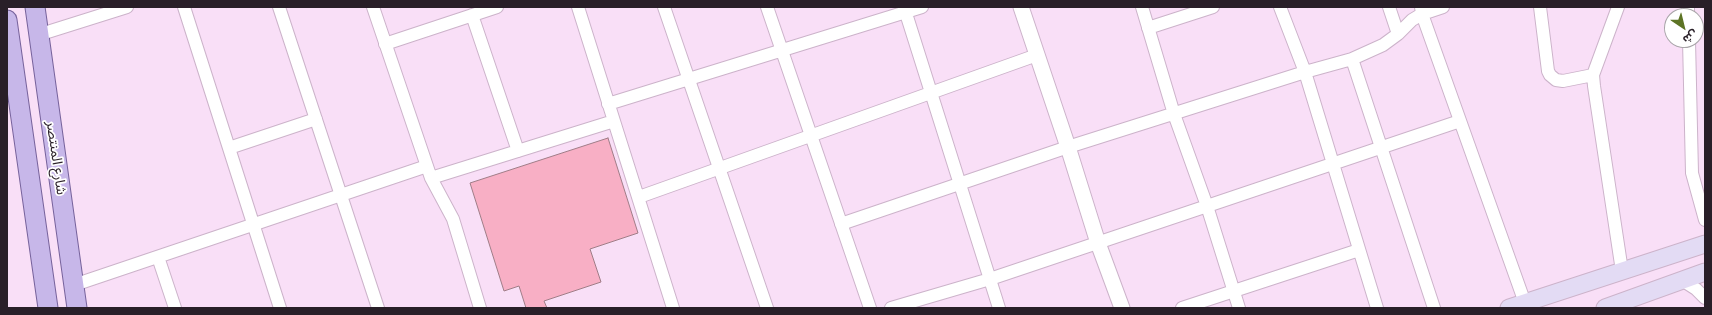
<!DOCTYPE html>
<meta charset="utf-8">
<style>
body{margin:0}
#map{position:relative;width:1712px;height:315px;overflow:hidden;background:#f9dff7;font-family:"IBM Plex Serif","Noto Sans Arabic",serif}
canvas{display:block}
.frame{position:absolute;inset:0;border:8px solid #291f28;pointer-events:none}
.north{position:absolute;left:1664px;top:8px;width:40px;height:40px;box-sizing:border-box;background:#fff;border:1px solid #a9a5a9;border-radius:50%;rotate:145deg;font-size:11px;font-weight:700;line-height:16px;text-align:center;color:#291f28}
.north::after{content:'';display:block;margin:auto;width:14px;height:18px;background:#5d7425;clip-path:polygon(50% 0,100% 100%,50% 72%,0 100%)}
</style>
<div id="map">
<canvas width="1712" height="315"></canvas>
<div class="frame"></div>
<div class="north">ش</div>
</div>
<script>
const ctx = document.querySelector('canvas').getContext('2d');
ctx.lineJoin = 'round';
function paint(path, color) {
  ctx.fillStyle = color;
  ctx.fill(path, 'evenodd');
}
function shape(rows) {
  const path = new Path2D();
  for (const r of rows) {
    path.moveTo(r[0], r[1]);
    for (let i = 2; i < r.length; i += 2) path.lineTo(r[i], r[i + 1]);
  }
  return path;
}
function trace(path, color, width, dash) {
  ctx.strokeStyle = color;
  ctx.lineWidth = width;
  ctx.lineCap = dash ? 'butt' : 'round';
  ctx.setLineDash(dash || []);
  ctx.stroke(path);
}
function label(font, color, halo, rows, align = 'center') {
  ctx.font = font + ' "IBM Plex Serif","Noto Sans Arabic",serif';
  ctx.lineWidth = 3.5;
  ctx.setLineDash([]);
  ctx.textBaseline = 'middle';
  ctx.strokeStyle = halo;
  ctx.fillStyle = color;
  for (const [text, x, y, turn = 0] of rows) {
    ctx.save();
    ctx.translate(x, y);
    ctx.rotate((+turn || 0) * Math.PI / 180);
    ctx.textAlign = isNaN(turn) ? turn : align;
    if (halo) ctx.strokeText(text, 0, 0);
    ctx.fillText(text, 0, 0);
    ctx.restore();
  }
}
const building = shape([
 [608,138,638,233,590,249,601,282,544,301,547,308,526,308,519,286,504,291,470,183,608,138]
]);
const minor = shape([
 [184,7,280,308],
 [279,7,378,308],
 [373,7,431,178,453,219,480,308],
 [578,7,673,308],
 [664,7,767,308],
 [767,7,870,308],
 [904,7,999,308],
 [1142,7,1174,114,1207,206,1239,308],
 [1280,7,1305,72,1377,308],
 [1389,7,1398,34],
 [1421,7,1422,14,1525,303],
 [1540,7,1548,71,1550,75,1556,80,1563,81,1593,75],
 [1618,7,1593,75,1594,86,1622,271],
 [1688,7,1688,16],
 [472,15,518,151],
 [1148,28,1213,7],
 [38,35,127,7],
 [1689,40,1692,173,1705,220],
 [385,44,497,7],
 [1352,59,1434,308],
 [608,104,922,7],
 [229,148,316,119],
 [431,178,614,121],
 [639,197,1037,55],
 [841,224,1068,147,1305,72,1352,59,1383,45,1398,34,1412,20,1422,14,1443,7],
 [158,257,175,308],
 [1682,280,1696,289,1705,298],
 [74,285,427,166],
 [891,308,990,279,1460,121],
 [1182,308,1359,250]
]);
const tertiary = shape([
 [1021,7,1068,147,1098,243,1122,308]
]);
const secondary = shape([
 [1509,308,1705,244],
 [1605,308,1705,272]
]);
const primary = shape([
 [35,7,77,308],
 [7,20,48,308]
]);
const streetNames = [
 ["شارع المنتصر",56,158,82]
];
paint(building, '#f8afc5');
trace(building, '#9f7d87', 1);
trace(minor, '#ccb3ca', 14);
trace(tertiary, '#ccb3ca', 17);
trace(secondary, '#ccb3ca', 19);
trace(primary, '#77639c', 21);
trace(minor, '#fff', 12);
trace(tertiary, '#fff', 15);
trace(secondary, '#e3dbf4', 17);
trace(primary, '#c7b7e9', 19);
label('14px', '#291f28', '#fff', streetNames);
</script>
